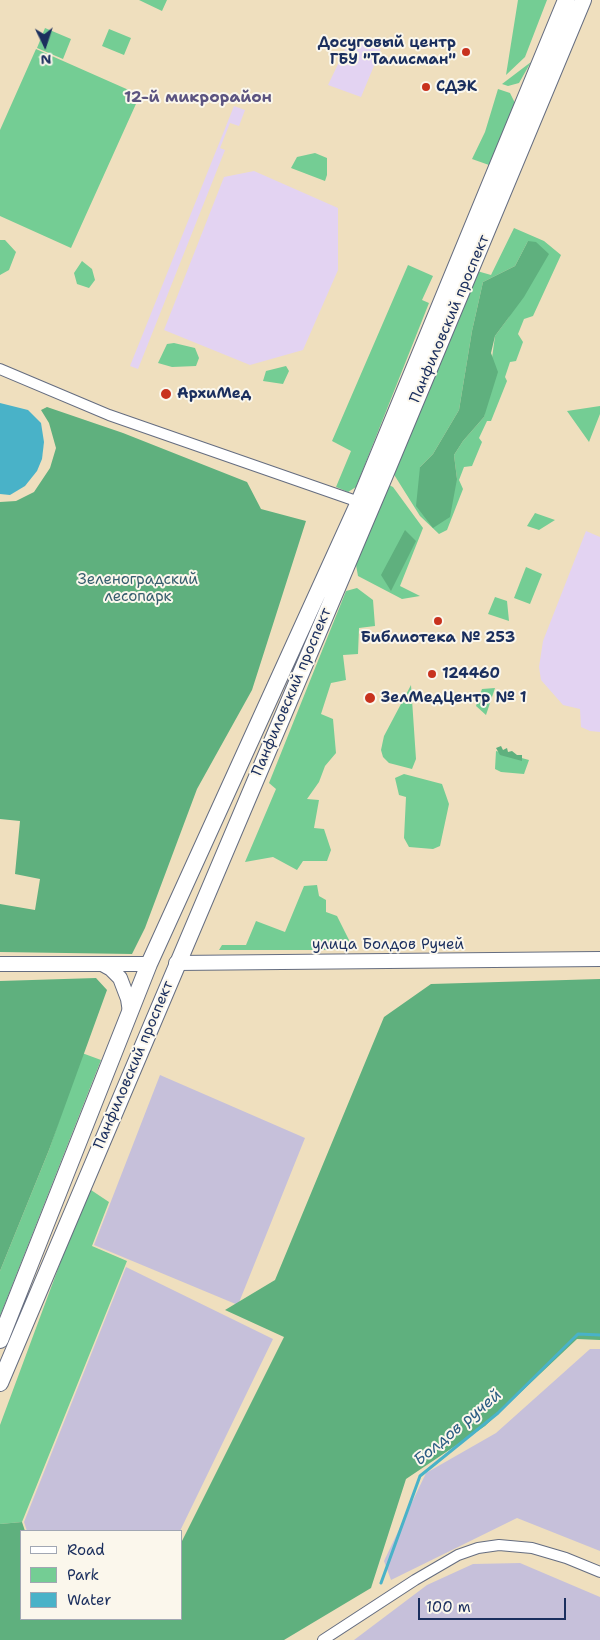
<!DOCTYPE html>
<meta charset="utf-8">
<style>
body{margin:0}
#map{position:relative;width:600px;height:1640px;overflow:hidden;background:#efdfbe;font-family:"Shantell Sans",sans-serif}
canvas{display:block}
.legend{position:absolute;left:20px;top:1530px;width:162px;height:90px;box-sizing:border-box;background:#fbf7ec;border:1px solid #a1a7b3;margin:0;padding:6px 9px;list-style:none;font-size:15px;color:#1b2f5e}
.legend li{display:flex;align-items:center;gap:10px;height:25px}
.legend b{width:25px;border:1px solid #a1a7b3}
.north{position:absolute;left:20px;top:20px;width:50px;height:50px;-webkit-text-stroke:4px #fbf7ec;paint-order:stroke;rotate:176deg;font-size:14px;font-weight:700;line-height:20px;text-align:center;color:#1b2f5e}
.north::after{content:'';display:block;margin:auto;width:18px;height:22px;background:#1b2f5e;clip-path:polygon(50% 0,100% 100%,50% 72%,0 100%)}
.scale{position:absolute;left:418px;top:1598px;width:148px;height:22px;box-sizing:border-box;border:2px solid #1b2f5e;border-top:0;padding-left:6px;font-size:15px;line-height:18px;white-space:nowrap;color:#1b2f5e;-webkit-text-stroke:4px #fbf7ec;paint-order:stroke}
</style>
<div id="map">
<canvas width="600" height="1640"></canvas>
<ul class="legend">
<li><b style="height:6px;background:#fff"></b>Road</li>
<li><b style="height:14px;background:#74cd94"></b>Park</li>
<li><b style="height:14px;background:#49b2c8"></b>Water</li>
</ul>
<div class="north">N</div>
<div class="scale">100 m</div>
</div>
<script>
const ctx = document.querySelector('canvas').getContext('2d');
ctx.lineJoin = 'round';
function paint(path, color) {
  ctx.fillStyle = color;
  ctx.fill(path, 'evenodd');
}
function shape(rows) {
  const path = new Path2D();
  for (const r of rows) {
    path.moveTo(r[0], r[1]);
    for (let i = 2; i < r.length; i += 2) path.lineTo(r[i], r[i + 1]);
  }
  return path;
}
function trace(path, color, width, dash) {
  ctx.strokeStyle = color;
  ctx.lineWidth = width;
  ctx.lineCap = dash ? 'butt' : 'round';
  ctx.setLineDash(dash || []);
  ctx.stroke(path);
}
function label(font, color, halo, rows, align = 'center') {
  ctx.font = font + ' "Shantell Sans",sans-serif';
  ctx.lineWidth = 4;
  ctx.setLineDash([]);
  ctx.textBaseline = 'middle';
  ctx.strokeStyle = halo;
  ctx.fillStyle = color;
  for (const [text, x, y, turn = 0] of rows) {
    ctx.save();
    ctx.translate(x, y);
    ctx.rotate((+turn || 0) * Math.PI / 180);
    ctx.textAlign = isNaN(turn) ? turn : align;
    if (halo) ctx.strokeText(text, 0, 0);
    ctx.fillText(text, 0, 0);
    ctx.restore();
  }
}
const built = shape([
 [351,37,381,49,361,97,328,85],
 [234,106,245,110,239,126,230,123,220,148,225,150,138,369,130,366],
 [254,171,338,208,338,270,303,350,250,365,164,330,224,177],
 [586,531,600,537,600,732,590,731,581,727,580,709,563,705,541,680,539,667,543,641]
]);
const industrial = shape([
 [160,1075,305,1138,238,1305,94,1245],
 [126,1267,273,1339,180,1531,27,1531,24,1522],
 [590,1349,600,1349,600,1551,517,1518,391,1580,384,1561,426,1473,496,1433],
 [520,1563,600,1597,600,1640,354,1640,427,1585,473,1564]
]);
const green = shape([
 [139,0,167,0,162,11],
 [518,0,547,0,525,57,506,75],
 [45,28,71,39,63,59,37,48],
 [109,29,131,38,124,55,102,46],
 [36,49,140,95,71,248,0,216,0,130],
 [531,62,519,83,508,86,502,84],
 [498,89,510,93,515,103,489,165,472,159,485,132],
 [315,153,327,158,327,175,325,181,291,168,297,157],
 [514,228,544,241,561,255,533,316,524,319,518,334,523,342,516,361,510,362,505,377,507,381,491,421,487,421,479,438,482,442,472,466,464,467,459,480,463,489,447,530,439,534,420,516,393,473,477,271,491,275],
 [528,241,509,317,495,336,484,417,463,441,454,455,457,479,420,467,433,454,459,410,472,331,483,282,515,266],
 [0,240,5,240,16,252,9,270,0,275],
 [82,261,92,269,95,280,89,288,77,284,74,273],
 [408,265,433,276,422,300,429,303,356,487,348,492,336,487,351,451,332,441],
 [174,343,195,348,199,358,196,366,172,367,158,363,167,344],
 [286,366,289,371,283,384,263,381,266,371],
 [600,406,600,414,589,442,567,411],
 [389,485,393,487,423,528,400,586,420,596,402,599,358,576,356,565],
 [535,513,555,520,539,530,527,526],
 [526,567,542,574,530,604,514,598],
 [357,588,373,600,375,626,359,628,358,654,343,655,346,680,331,683,321,714,333,719,336,753,325,766,319,782,307,799,319,800,314,828,324,829,331,850,327,861,303,861,297,870,273,857,245,862,276,789,269,783,346,591],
 [495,597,507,601,509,621,488,614],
 [411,685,416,759,412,769,389,763,383,757,381,750,384,736],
 [495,688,486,715,476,706,482,689],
 [496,751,529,760,524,774,501,772,495,769],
 [404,774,442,784,449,804,440,846,433,849,409,847,404,838,406,797,399,795,395,778],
 [317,885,319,896,326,900,326,912,337,916,352,946,350,950,219,950,222,945,246,945,256,921,285,932,304,886],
 [82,1053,101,1060,0,1316,0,1271,49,1150],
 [88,1188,109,1202,92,1246,127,1261,22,1522,0,1524,0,1425]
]);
const forest = shape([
 [528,241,536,242,549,254,524,297,495,336,491,353,498,372,484,417,463,441,454,455,457,479,450,517,433,528,416,506,420,467,433,454,459,410,472,331,483,282,515,266],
 [47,407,123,433,247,482,261,509,306,521,252,690,197,789,145,928,132,954,0,952,0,904,35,910,40,879,15,874,20,821,0,819,0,502,16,501,34,492,50,468,56,448,49,423,41,410],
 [405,530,416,541,391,591,381,575],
 [501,746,503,750,507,748,508,752,512,751,517,755,522,755,522,761,500,755,496,748],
 [96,978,107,990,49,1150,0,1271,0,981],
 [600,979,600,1340,577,1339,485,1426,406,1479,371,1588,284,1640,0,1640,0,1524,22,1522,25,1531,21,1531,21,1619,181,1619,181,1543,284,1337,225,1310,275,1280,384,1017,431,984]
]);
const water = shape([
 [0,403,28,410,41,423,44,442,42,459,37,471,25,486,10,495,0,494]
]);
const stream = shape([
 [381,1583,420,1476,498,1413,578,1334,600,1335]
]);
const street = shape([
 [0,369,109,415,359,502],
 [323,1640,415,1580,458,1555,478,1548,499,1545,532,1548,566,1558,600,1572]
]);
const secondary = shape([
 [176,963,600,959],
 [0,964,149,964],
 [102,964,111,969,120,978,128,999,130,1012]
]);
const primary = shape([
 [0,1340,149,964,359,502,566,0],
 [0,1383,385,475,583,0]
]);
const markers = [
 [466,52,5,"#c8321e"],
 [426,87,5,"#c8321e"],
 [166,394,6,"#c8321e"],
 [438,621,5,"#c8321e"],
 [432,674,5,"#c8321e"],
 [370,698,6,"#c8321e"]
];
const poiNames = [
 ["Досуговый центр",456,43,"right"],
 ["ГБУ \"Талисман\"",456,60,"right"],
 ["СДЭК",436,87],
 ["АрхиМед",177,394],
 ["Библиотека № 253",438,638,"center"],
 ["124460",442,674],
 ["ЗелМедЦентр № 1",381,698]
];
const streetNames = [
 ["Панфиловский проспект",450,319,-67],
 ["Панфиловский проспект",292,692,-67],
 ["улица Болдов Ручей",388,945],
 ["Панфиловский проспект",134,1065,-67]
];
const parkNames = [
 ["Зеленоградский",138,580],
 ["лесопарк",138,597]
];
const neighbourhoodNames = [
 ["12-й микрорайон",198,98]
];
const waterNames = [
 ["Болдов ручей",458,1428,-40]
];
paint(built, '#e3d3f2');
paint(industrial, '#c6c0da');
paint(green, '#74cd94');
paint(forest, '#5fb07e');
paint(water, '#49b2c8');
trace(stream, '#49b2c8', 3);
trace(street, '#656d80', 12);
trace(secondary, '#656d80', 16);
trace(primary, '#656d80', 18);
trace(street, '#fff', 10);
trace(secondary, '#fff', 14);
trace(primary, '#fff', 16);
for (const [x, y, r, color] of markers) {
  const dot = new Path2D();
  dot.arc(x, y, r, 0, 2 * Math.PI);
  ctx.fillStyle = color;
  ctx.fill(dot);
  trace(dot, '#fbf7ec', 2);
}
label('bold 15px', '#1b2f5e', '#fbf7ec', poiNames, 'left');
label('15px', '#1b2f5e', '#fbf7ec', streetNames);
label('15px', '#365e6e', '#fbf7ec', parkNames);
label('bold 16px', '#5c5480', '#fbf7ec', neighbourhoodNames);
label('italic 16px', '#2b5d83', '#fbf7ec', waterNames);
</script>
